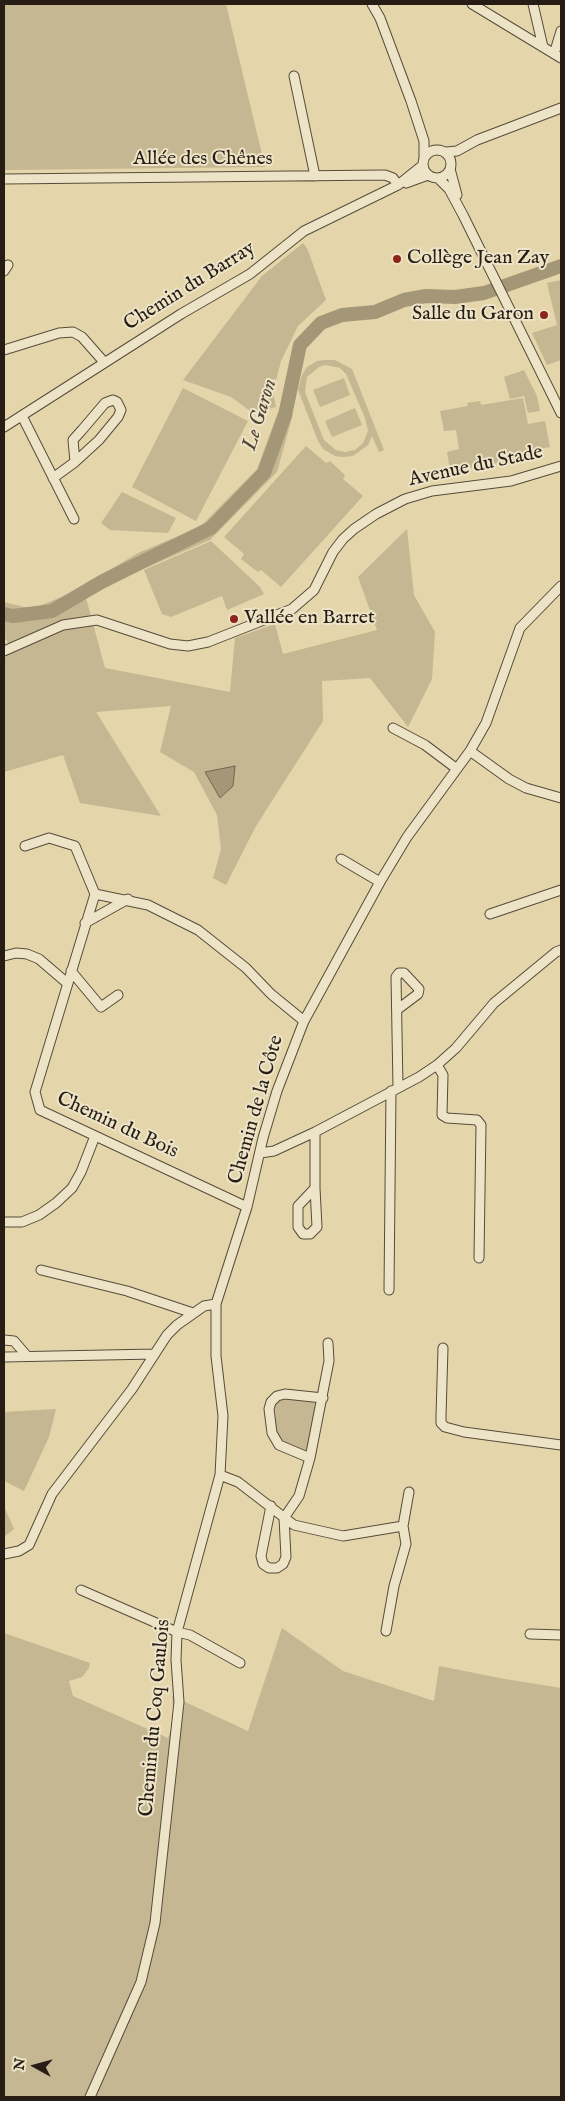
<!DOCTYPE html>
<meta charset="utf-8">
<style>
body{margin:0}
#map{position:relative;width:565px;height:2101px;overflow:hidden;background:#e4d6aa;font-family:"IM FELL English",serif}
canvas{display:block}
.frame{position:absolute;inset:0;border:5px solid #271d15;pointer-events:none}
.north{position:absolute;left:10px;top:2041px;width:50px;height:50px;-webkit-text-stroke:4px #ede4c8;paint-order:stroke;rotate:277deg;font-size:14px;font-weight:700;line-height:20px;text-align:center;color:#271d15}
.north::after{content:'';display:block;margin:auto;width:18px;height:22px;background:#271d15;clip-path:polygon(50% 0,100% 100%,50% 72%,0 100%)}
</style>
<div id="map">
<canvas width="565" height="2101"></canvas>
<div class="frame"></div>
<div class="north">N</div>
</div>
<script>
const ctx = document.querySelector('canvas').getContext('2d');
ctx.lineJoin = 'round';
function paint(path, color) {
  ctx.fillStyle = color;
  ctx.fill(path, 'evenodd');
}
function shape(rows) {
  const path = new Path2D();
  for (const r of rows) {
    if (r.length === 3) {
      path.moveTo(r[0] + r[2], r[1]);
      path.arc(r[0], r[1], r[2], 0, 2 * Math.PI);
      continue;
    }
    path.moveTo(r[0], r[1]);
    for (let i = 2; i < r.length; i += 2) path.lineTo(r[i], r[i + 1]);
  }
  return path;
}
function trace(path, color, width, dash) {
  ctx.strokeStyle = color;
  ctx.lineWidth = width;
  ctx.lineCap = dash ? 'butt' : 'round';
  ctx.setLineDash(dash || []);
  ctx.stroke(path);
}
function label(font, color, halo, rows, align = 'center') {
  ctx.font = font + ' "IM FELL English",serif';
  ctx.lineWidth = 4;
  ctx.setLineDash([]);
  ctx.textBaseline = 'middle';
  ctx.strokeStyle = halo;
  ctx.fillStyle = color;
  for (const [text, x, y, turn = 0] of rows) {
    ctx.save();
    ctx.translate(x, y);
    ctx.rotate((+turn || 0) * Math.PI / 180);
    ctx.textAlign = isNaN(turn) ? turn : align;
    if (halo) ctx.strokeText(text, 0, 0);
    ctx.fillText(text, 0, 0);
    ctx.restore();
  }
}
const green = shape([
 [4,4,226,4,265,167,4,170],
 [303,243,307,248,326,300,298,326,281,361,273,392,276,407,253,413,231,397,183,380,262,276],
 [561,280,561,360,547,365,532,333,557,325,547,283],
 [325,360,335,360,352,369,384,450,379,452,372,436,368,445,353,456,342,457,335,456,323,449,318,441,298,390,302,375,307,367,317,361],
 [325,365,340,368,346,374,365,418,368,431,363,443,355,450,345,452,336,450,324,440,305,392,307,377,319,367],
 [524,370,537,396,540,411,528,413,524,396,510,399,504,377],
 [344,378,350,395,320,407,313,390],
 [183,388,248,421,196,521,132,487],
 [523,398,528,424,545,421,550,447,532,450,533,457,450,471,447,452,459,449,456,430,444,431,440,411,468,406,467,403,480,401,481,405],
 [355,408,362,425,332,437,325,421],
 [278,412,293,414,277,472,210,540,143,569,86,598,105,668,230,692,235,638,275,624,283,654,377,630,358,577,407,529,414,595,435,632,432,679,408,727,370,678,322,681,323,721,256,826,226,885,213,878,221,849,217,815,194,772,160,752,171,706,96,712,161,816,80,803,63,755,4,772,4,656,13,650,4,637,4,602,32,609,71,593,138,553,200,527,257,469],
 [306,446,326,463,330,461,345,475,343,479,363,496,281,587,261,570,258,572,241,559,244,554,224,537],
 [122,492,176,518,168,533,110,530,101,523],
 [211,541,260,587,264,594,227,610,222,596,171,617,162,614,144,570],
 [284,1398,310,1400,315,1403,317,1409,309,1447,305,1451,300,1450,280,1440,276,1432,275,1404,278,1400],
 [56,1409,49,1437,24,1491,4,1481,4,1412],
 [4,1506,14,1529,4,1537],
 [282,1628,343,1671,434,1701,439,1666,505,1679,561,1688,561,2097,4,2097,4,1633,90,1663,89,1668,82,1677,69,1681,73,1696,168,1738,174,1720,172,1696,248,1731]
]);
const water = shape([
 [235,766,233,786,220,798,205,772,235,766]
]);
const river = shape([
 [4,614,13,616,52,611,103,581,211,528,264,473,285,415,300,345,321,323,342,315,375,312,404,300,426,296,455,297,484,293,561,266]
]);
const minor = shape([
 [372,4,380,18,411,101,424,141,424,158],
 [472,4,561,58],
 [533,4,543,47],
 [554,54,561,31],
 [294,76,315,176],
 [437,164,14],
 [446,152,457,151,477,140,561,108],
 [450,169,457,195],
 [438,178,449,189,463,215,561,413],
 [4,179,385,175,393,178,398,185],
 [406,183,428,175],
 [4,271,8,265],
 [4,350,59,333,73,332,82,337,104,362],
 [22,416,74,519],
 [4,427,181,314,250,274,304,231,398,185,423,165],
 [53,478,75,462,73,440,82,430,105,403,113,400,117,402,121,410,118,417,99,440,75,462],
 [4,651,63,625,97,620,170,644,188,646,208,642,292,609,314,590,333,552,343,539,354,529,376,514,405,499,432,491,511,481,561,466],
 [393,728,425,745,457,769],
 [470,751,509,779,526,788,561,798],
 [25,846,49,838,75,846,95,894],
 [341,859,380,882],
 [490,914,561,890],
 [85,923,128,899],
 [4,956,16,953,27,954,39,959,67,983],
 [71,971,101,1007,118,995],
 [398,1009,418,994,419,989,404,973,399,973,396,977,398,1087],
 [437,1065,443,1075,442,1115,447,1118,477,1120,481,1125,479,1258],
 [315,1132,315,1188,298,1206,298,1227,303,1234,310,1234,317,1227,315,1188],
 [260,1153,274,1151,315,1132,419,1077,437,1065,456,1048,494,1003,556,952,561,950],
 [247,1207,40,1110,35,1092,95,894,148,905,198,930,246,968,271,994,304,1021],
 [4,1222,22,1222,39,1215,56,1203,72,1188,81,1172,95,1136],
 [41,1270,127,1291,193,1313],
 [389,1290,391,1091],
 [4,1340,14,1341,27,1356],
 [443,1348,441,1416,441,1423,445,1427,464,1432,561,1445],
 [4,1357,155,1354],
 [310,1458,279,1445,272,1433,269,1409,271,1402,277,1396,285,1394,323,1398],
 [220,1475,238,1482,294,1525,343,1536,403,1526],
 [271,1506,261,1556,263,1564,269,1568,277,1568,283,1564,286,1557,284,1518,299,1496,310,1458,329,1361,328,1343],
 [4,1554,19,1551,29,1545,52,1494,132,1389,167,1335,177,1325,204,1306,216,1304],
 [81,1590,177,1632,190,1635,240,1663],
 [386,1631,394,1586,406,1544,403,1526,409,1492],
 [530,1634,561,1635],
 [90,2097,141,1982,155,1923,179,1702,176,1660,177,1632,220,1475,223,1416,216,1356,216,1304,247,1207,263,1138,277,1091,304,1021,380,882,407,837,470,751,486,723,520,628,561,586]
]);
const markers = [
 [397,259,5,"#8f2418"],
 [544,315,5,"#8f2418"],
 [234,619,5,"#8f2418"]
];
const streetNames = [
 ["Allée des Chênes",203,160],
 ["Chemin du Barray",190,287,-32],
 ["Avenue du Stade",476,467,-12],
 ["Chemin de la Côte",257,1110,-74],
 ["Chemin du Bois",117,1126,25],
 ["Chemin du Coq Gaulois",156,1718,-85]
];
const poiNames = [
 ["Collège Jean Zay",407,259],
 ["Salle du Garon",534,315,"right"],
 ["Vallée en Barret",244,619]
];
const waterNames = [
 ["Le Garon",261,415,-73]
];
paint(green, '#c4b791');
paint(water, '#a49777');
trace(water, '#726650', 1);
trace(river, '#a49777', 14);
trace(minor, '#564b3a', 11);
trace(minor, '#ede4c8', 9);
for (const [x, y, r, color] of markers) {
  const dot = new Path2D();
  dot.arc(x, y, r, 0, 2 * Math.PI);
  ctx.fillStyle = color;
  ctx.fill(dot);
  trace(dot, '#ede4c8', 2);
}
label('20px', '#271d15', '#ede4c8', streetNames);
label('20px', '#271d15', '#ede4c8', poiNames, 'left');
label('italic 21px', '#534837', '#ede4c8', waterNames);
</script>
